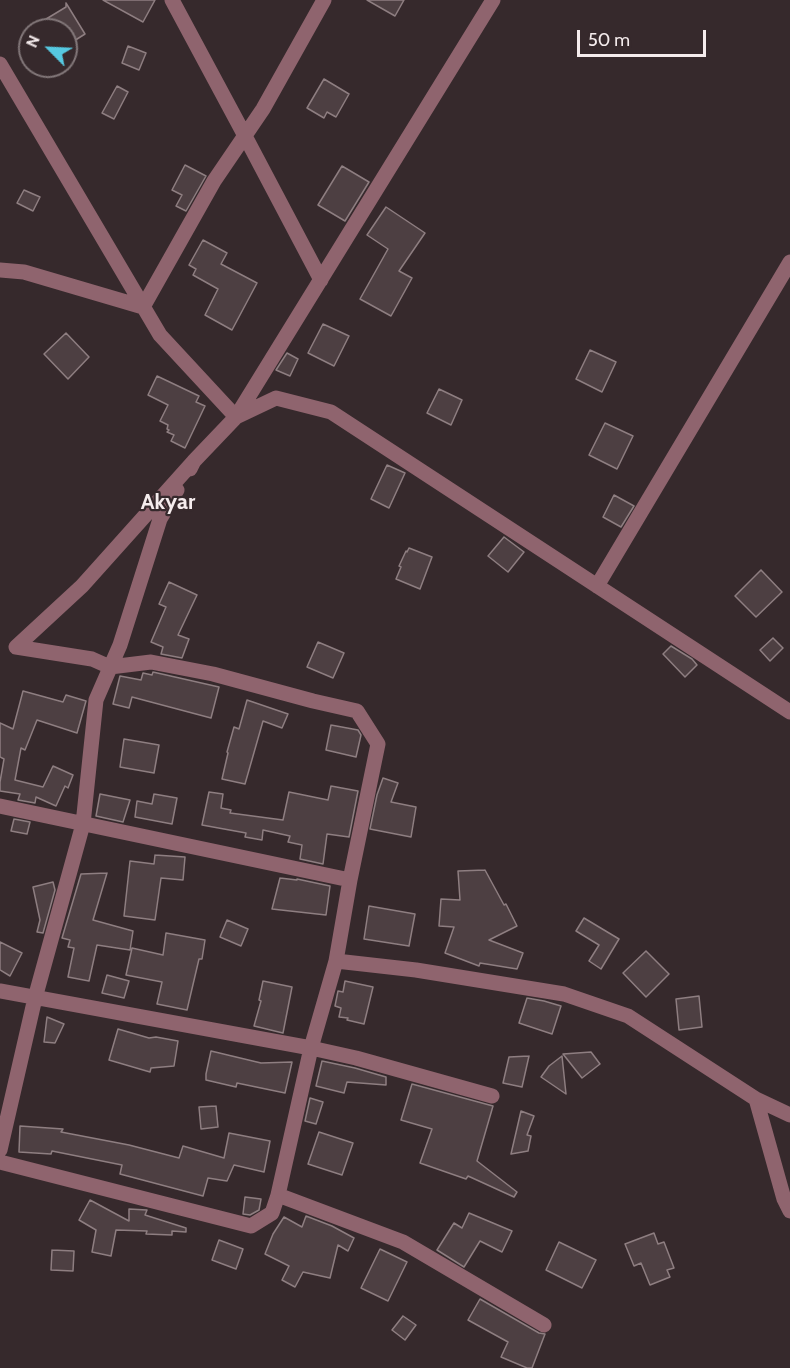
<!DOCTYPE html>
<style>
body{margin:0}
#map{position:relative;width:790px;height:1368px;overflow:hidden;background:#36292c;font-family:Cabin,sans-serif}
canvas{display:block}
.north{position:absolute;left:18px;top:18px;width:60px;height:60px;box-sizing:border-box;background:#36292c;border:2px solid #827779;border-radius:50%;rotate:294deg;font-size:16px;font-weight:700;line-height:24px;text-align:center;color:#f5eced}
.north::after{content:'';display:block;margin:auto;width:21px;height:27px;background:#56c9e1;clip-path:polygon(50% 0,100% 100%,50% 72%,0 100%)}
.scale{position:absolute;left:577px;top:30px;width:129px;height:27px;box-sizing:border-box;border:3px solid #f5eced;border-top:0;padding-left:8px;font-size:18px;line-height:21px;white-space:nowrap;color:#f5eced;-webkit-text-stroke:4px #36292c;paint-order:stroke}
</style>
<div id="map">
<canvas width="790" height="1368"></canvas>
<div class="north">N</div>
<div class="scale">50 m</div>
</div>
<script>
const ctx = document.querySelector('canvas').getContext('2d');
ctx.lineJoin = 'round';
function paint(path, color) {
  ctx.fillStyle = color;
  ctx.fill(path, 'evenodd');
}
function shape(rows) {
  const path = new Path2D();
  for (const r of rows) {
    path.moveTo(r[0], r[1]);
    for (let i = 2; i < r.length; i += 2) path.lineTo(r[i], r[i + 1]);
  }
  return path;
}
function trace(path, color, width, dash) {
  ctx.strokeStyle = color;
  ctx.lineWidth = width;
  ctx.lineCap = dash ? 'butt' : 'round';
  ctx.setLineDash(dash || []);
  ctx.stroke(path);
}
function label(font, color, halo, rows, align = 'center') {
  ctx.font = font + ' Cabin,sans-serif';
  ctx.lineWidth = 4.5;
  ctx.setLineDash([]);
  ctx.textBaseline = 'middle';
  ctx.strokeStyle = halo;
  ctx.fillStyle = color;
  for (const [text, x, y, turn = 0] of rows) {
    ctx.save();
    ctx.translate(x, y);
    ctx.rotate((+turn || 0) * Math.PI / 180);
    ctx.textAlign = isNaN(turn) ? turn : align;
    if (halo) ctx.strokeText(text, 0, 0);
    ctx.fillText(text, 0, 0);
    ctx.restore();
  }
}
const building = shape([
 [103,0,155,0,143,22,103,0],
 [367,0,404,0,395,16,367,0],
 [66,3,85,34,66,46,66,30,28,30,66,7,66,3],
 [128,46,146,53,139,70,122,63,128,46],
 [324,79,349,94,336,117,327,112,324,118,307,108,324,79],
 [117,86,128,92,114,119,102,113,117,86],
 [185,165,206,176,186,211,176,206,182,195,172,190,185,165],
 [342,166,369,182,345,221,318,205,342,166],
 [24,190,40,197,33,211,17,203,24,190],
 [386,207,425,233,399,271,412,278,391,316,360,299,388,249,367,235,386,207],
 [203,240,227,253,221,264,257,283,232,330,205,315,218,289,193,275,196,269,189,265,203,240],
 [323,324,349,336,334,366,308,353,323,324],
 [66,333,89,357,68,379,44,354,66,333],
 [590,350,616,362,602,392,576,379,590,350],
 [287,353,298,359,290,376,276,370,287,353],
 [157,376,199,396,196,402,205,406,185,448,171,441,174,435,167,432,169,430,167,429,168,425,160,421,168,405,148,395,157,376],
 [439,389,462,400,451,425,427,413,439,389],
 [605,423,633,436,617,469,589,455,605,423],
 [387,465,405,473,389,508,371,499,387,465],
 [614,495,634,506,621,527,603,517,614,495],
 [504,537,524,552,508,572,488,556,504,537],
 [409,548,432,557,420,589,396,579,401,567,399,566,406,551,407,552,409,548],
 [761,570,782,592,756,617,735,596,761,570],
 [169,582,197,595,178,635,189,639,182,658,161,654,163,647,151,642,166,607,159,604,169,582],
 [773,638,783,648,770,661,760,650,773,638],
 [318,642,344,653,333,678,307,667,318,642],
 [671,646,692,659,697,665,685,677,663,654,671,646],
 [153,672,219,687,211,718,132,697,129,708,113,704,120,676,141,680,143,673,152,675,153,672],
 [23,691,63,702,66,695,86,701,77,733,37,720,25,750,21,748,15,780,43,787,53,766,73,775,68,788,65,786,56,806,36,797,35,803,18,800,20,794,0,791,0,782,4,759,0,757,0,723,13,729,23,691],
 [247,700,288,714,282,728,263,721,245,784,222,779,228,753,227,752,234,727,239,729,247,700],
 [331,725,358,730,361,735,356,757,326,750,331,725],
 [124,739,159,745,154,773,120,767,124,739],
 [383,778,398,783,391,802,416,807,411,837,370,829,377,795,383,778],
 [331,786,358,791,349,837,327,834,323,864,300,859,302,845,288,842,290,836,263,830,262,840,245,837,246,833,202,825,209,792,223,794,221,808,231,810,230,813,283,820,289,792,328,800,331,786],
 [100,794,130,800,123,822,96,816,100,794],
 [154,794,177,798,172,824,135,817,137,801,152,804,154,794],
 [14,819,30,822,27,834,11,831,14,819],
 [155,855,185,857,183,880,161,878,155,920,124,916,130,861,154,864,155,855],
 [485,870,504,905,506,904,517,926,489,940,523,953,517,969,480,963,479,966,445,953,454,927,439,926,441,899,460,900,458,871,485,870],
 [107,873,93,920,133,931,130,950,97,945,89,981,68,977,74,948,68,947,70,940,62,938,81,874,107,873],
 [280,878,297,880,297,879,330,886,326,915,272,909,280,878],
 [53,882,55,890,43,933,37,932,40,920,33,887,53,882],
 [369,906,415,914,409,946,364,939,369,906],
 [584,918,619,939,601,969,589,961,599,945,576,931,584,918],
 [227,920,248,929,241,946,220,937,227,920],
 [166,933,205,940,202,959,199,959,187,1010,157,1004,162,982,126,975,132,948,163,955,166,933],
 [0,942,22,953,10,976,0,970,0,942],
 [646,951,669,974,646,997,623,973,646,951],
 [107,975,129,981,124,998,102,993,107,975],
 [263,981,292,987,283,1033,254,1026,261,1001,259,1000,263,981],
 [345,981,373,987,364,1024,347,1020,348,1018,339,1017,341,1008,335,1006,338,991,343,992,345,981],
 [699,996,702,1027,679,1030,676,999,699,996],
 [527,998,544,1001,561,1006,552,1034,519,1023,527,998],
 [47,1017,64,1024,55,1043,44,1042,47,1017],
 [118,1029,149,1038,156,1037,178,1041,174,1066,151,1068,150,1072,109,1060,118,1029],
 [211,1051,261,1063,292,1062,285,1093,237,1083,236,1087,206,1080,206,1074,211,1051],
 [591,1052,600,1064,582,1078,563,1054,591,1052],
 [529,1056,522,1087,503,1083,509,1057,529,1056],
 [562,1056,566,1094,541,1077,549,1066,562,1056],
 [322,1061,355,1068,386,1077,386,1085,347,1082,344,1093,316,1086,322,1061],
 [412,1084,493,1106,477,1161,517,1192,514,1197,468,1176,466,1179,420,1163,432,1129,401,1120,412,1084],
 [310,1098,323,1102,316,1124,305,1121,310,1098],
 [216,1106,218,1127,201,1129,199,1107,216,1106],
 [521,1111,534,1116,527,1135,531,1136,528,1151,511,1154,521,1111],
 [20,1126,63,1129,61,1132,129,1145,179,1158,183,1146,224,1158,229,1133,270,1141,264,1172,234,1165,227,1181,208,1178,203,1196,120,1174,122,1165,52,1151,51,1154,19,1152,20,1126],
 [319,1132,353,1143,342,1175,308,1164,319,1132],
 [245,1197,261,1199,259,1210,250,1215,243,1214,245,1197],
 [90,1200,129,1221,129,1209,147,1210,145,1215,186,1228,186,1232,172,1231,172,1235,146,1234,147,1231,116,1230,111,1256,92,1252,96,1230,79,1220,90,1200],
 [469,1213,512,1231,502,1252,480,1241,464,1267,437,1250,454,1223,462,1228,469,1213],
 [306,1216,332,1226,354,1238,348,1251,338,1245,330,1278,303,1272,295,1287,282,1280,289,1266,265,1254,273,1234,284,1217,302,1227,306,1216],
 [654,1233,658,1244,664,1242,674,1268,667,1270,670,1277,650,1285,641,1263,634,1266,625,1244,654,1233],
 [219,1240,243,1249,236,1269,212,1260,219,1240],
 [559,1242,596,1260,582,1288,546,1270,559,1242],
 [380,1249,407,1262,388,1301,361,1288,380,1249],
 [52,1250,74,1251,73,1271,51,1270,52,1250],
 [480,1299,539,1333,545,1334,532,1368,527,1368,501,1357,508,1342,468,1320,480,1299],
 [403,1316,416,1325,405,1340,392,1330,403,1316]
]);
const minor = shape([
 [172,0,245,136,321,280],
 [0,64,160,335,236,417,276,398,331,412,790,712],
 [0,270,24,272,143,307,214,181,263,109,324,0],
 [190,469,194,461,236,417,493,0],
 [597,586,790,262],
 [0,806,350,880],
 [336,961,416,970,564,994,628,1016,756,1099,790,1115],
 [0,991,311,1048,356,1058,492,1096],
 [756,1099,784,1199,790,1211],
 [0,1150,35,998,83,824,96,700,120,645,160,519,177,490],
 [0,1162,251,1226,272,1213,278,1195,311,1048,336,961,350,880,378,744,357,711,313,701,213,674,151,662,110,667,92,659,16,647,82,586,194,461],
 [278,1195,403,1242,544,1325]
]);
const districtNames = [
 ["Akyar",168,503]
];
paint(building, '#4d3f42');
trace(building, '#8e7e81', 1.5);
trace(minor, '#8f646e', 15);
label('bold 22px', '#f5eced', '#36292c', districtNames);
</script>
